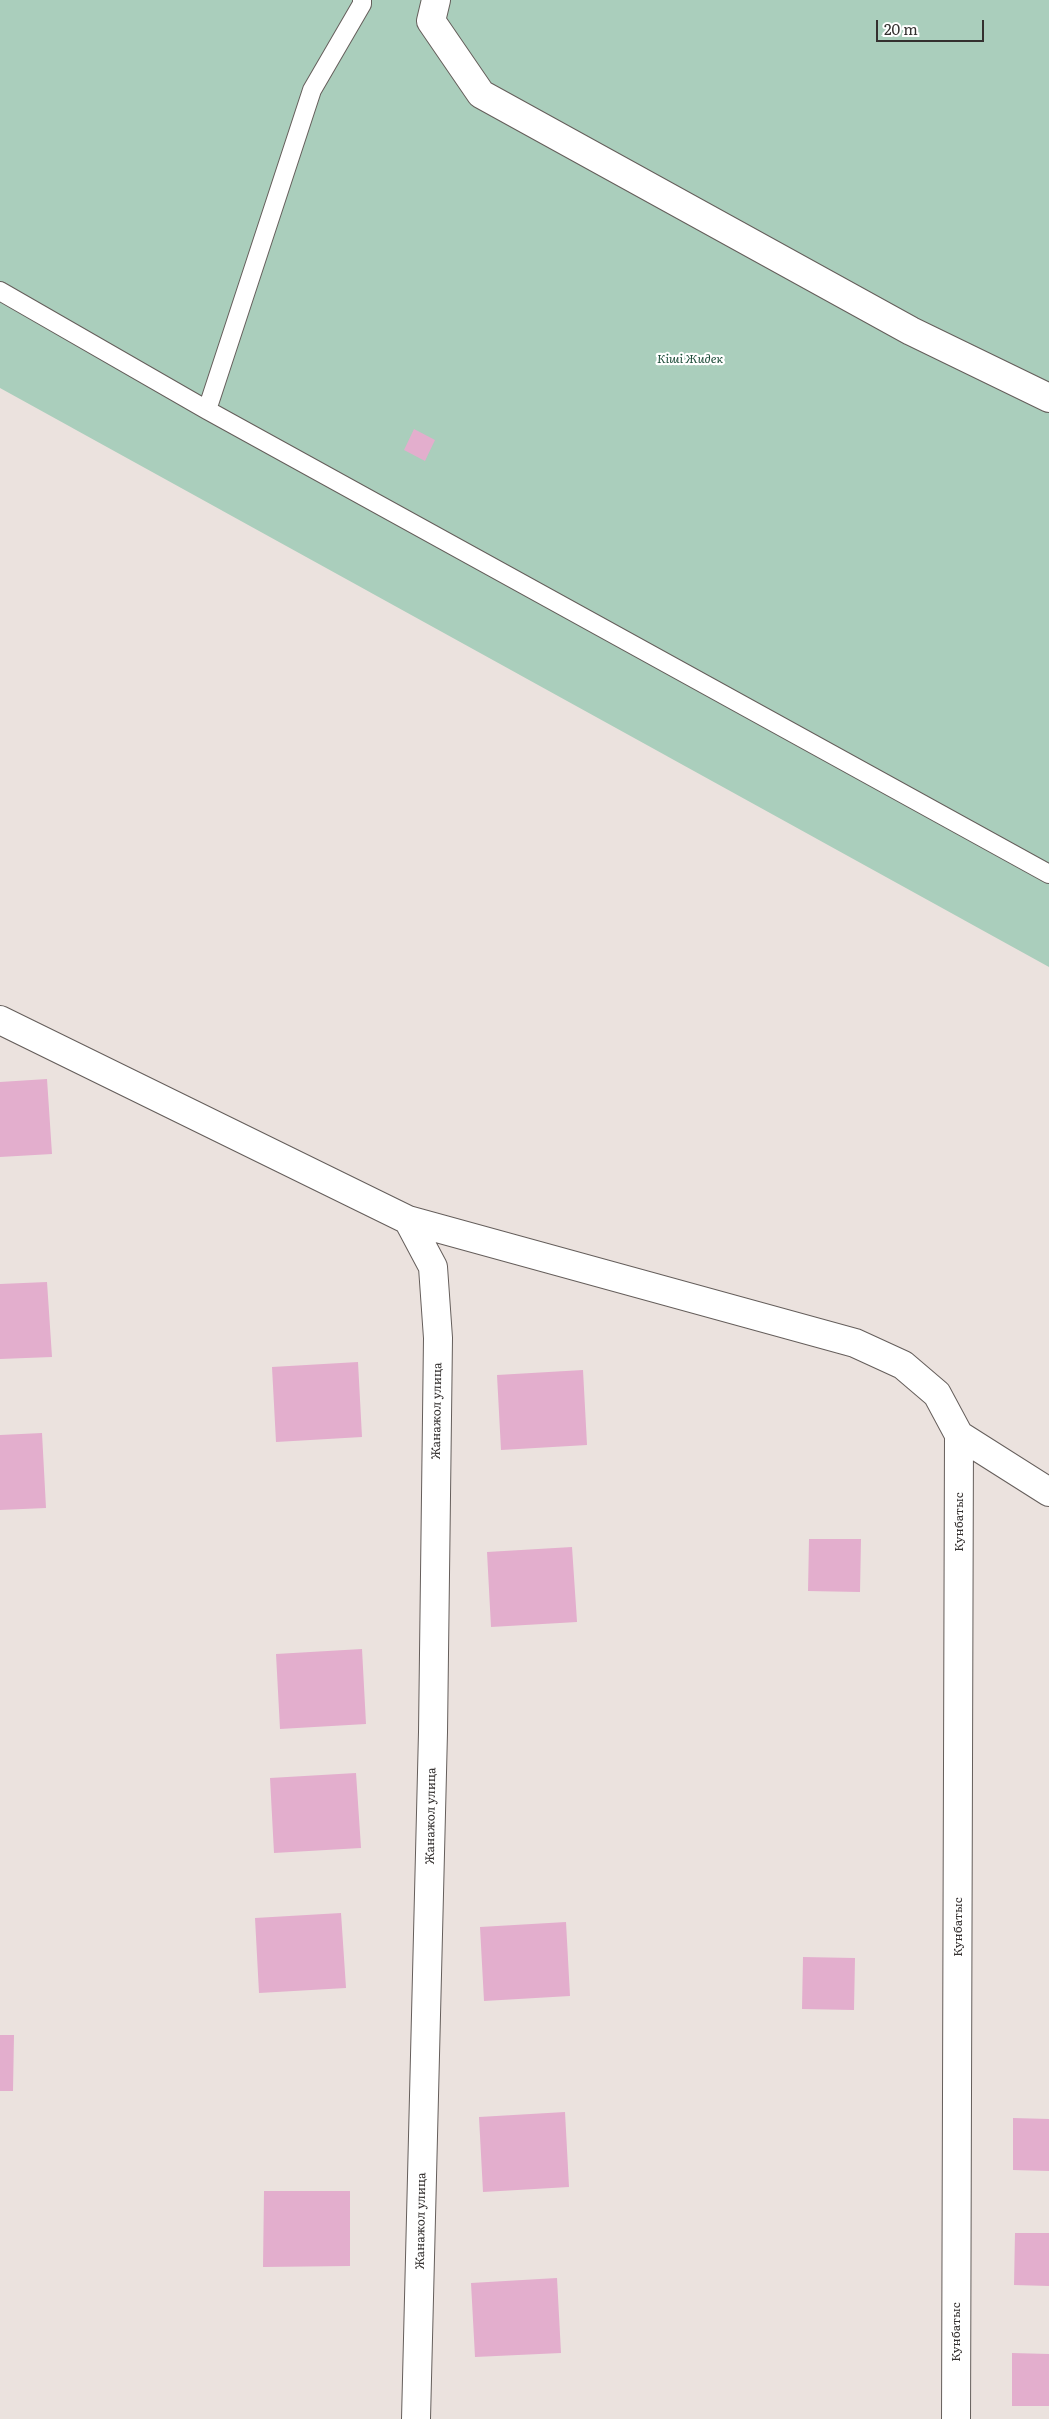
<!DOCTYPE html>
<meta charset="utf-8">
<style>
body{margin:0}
#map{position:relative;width:1049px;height:2419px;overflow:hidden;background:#ebe2de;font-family:Literata,serif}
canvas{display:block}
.scale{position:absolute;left:876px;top:20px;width:108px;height:22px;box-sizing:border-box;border:2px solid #34302f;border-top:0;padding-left:6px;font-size:15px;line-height:18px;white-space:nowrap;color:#34302f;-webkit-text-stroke:4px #fff;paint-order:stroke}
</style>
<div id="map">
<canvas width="1049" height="2419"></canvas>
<div class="scale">20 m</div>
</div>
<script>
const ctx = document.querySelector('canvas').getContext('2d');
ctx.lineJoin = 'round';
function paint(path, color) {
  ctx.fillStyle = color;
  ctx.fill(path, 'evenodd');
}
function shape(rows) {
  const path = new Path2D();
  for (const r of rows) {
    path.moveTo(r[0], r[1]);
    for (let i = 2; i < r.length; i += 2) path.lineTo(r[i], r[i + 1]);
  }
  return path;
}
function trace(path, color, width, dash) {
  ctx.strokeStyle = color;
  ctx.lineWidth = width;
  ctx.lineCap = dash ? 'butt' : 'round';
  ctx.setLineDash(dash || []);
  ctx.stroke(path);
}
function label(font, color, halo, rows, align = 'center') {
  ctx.font = font + ' Literata,serif';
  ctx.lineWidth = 4.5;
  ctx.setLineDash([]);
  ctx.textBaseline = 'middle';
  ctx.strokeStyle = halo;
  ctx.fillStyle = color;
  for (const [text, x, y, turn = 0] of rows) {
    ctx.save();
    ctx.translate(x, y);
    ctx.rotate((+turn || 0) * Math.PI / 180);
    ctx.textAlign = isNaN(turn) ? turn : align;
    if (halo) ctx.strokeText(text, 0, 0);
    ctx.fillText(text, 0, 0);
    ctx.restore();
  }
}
const green = shape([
 [0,0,1049,0,1049,967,0,388]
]);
const building = shape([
 [414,429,435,440,425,461,404,450],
 [47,1079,52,1154,0,1157,0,1082],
 [47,1282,52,1357,0,1359,0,1284],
 [358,1362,362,1437,276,1442,272,1367],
 [583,1370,587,1445,501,1450,497,1375],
 [42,1433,46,1508,0,1510,0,1435],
 [809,1539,861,1539,860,1592,808,1591],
 [572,1547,577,1622,491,1627,487,1552],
 [362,1649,366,1724,280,1729,276,1654],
 [356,1773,361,1848,274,1853,270,1778],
 [341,1913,346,1988,259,1993,255,1918],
 [566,1922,570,1996,484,2001,480,1927],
 [803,1957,855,1958,854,2010,802,2009],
 [0,2035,14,2035,13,2091,0,2091],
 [565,2112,569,2187,483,2192,479,2117],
 [1013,2118,1049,2119,1049,2171,1013,2170],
 [264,2191,350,2191,350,2266,263,2267],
 [1015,2233,1049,2233,1049,2286,1014,2285],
 [557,2278,561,2353,475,2357,471,2283],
 [1012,2353,1049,2354,1049,2406,1012,2406]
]);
const service = shape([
 [0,291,207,410,1049,874],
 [207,410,312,90,362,4,362,0]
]);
const minor = shape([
 [436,0,431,21,481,94,911,331,1049,398],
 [0,1020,408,1220,855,1343,903,1365,937,1394,959,1435,1049,1492],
 [408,1220,433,1267,438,1338,433,1732,416,2419],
 [956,2419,959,1435]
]);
const parkNames = [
 ["Кіші Жидек",690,359]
];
const streetNames = [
 ["Жанажол улица",437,1411,-89],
 ["Кунбатыс",959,1522,-90],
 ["Жанажол улица",431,1816,-89],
 ["Кунбатыс",958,1927,-90],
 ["Жанажол улица",421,2221,-89],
 ["Кунбатыс",956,2332,-90]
];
paint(green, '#aacebc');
paint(building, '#e3aecd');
trace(service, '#655e5b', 20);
trace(minor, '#655e5b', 30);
trace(service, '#fff', 18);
trace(minor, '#fff', 28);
label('italic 12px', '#1a4a36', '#fff', parkNames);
label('12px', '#34302f', '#fff', streetNames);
</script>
